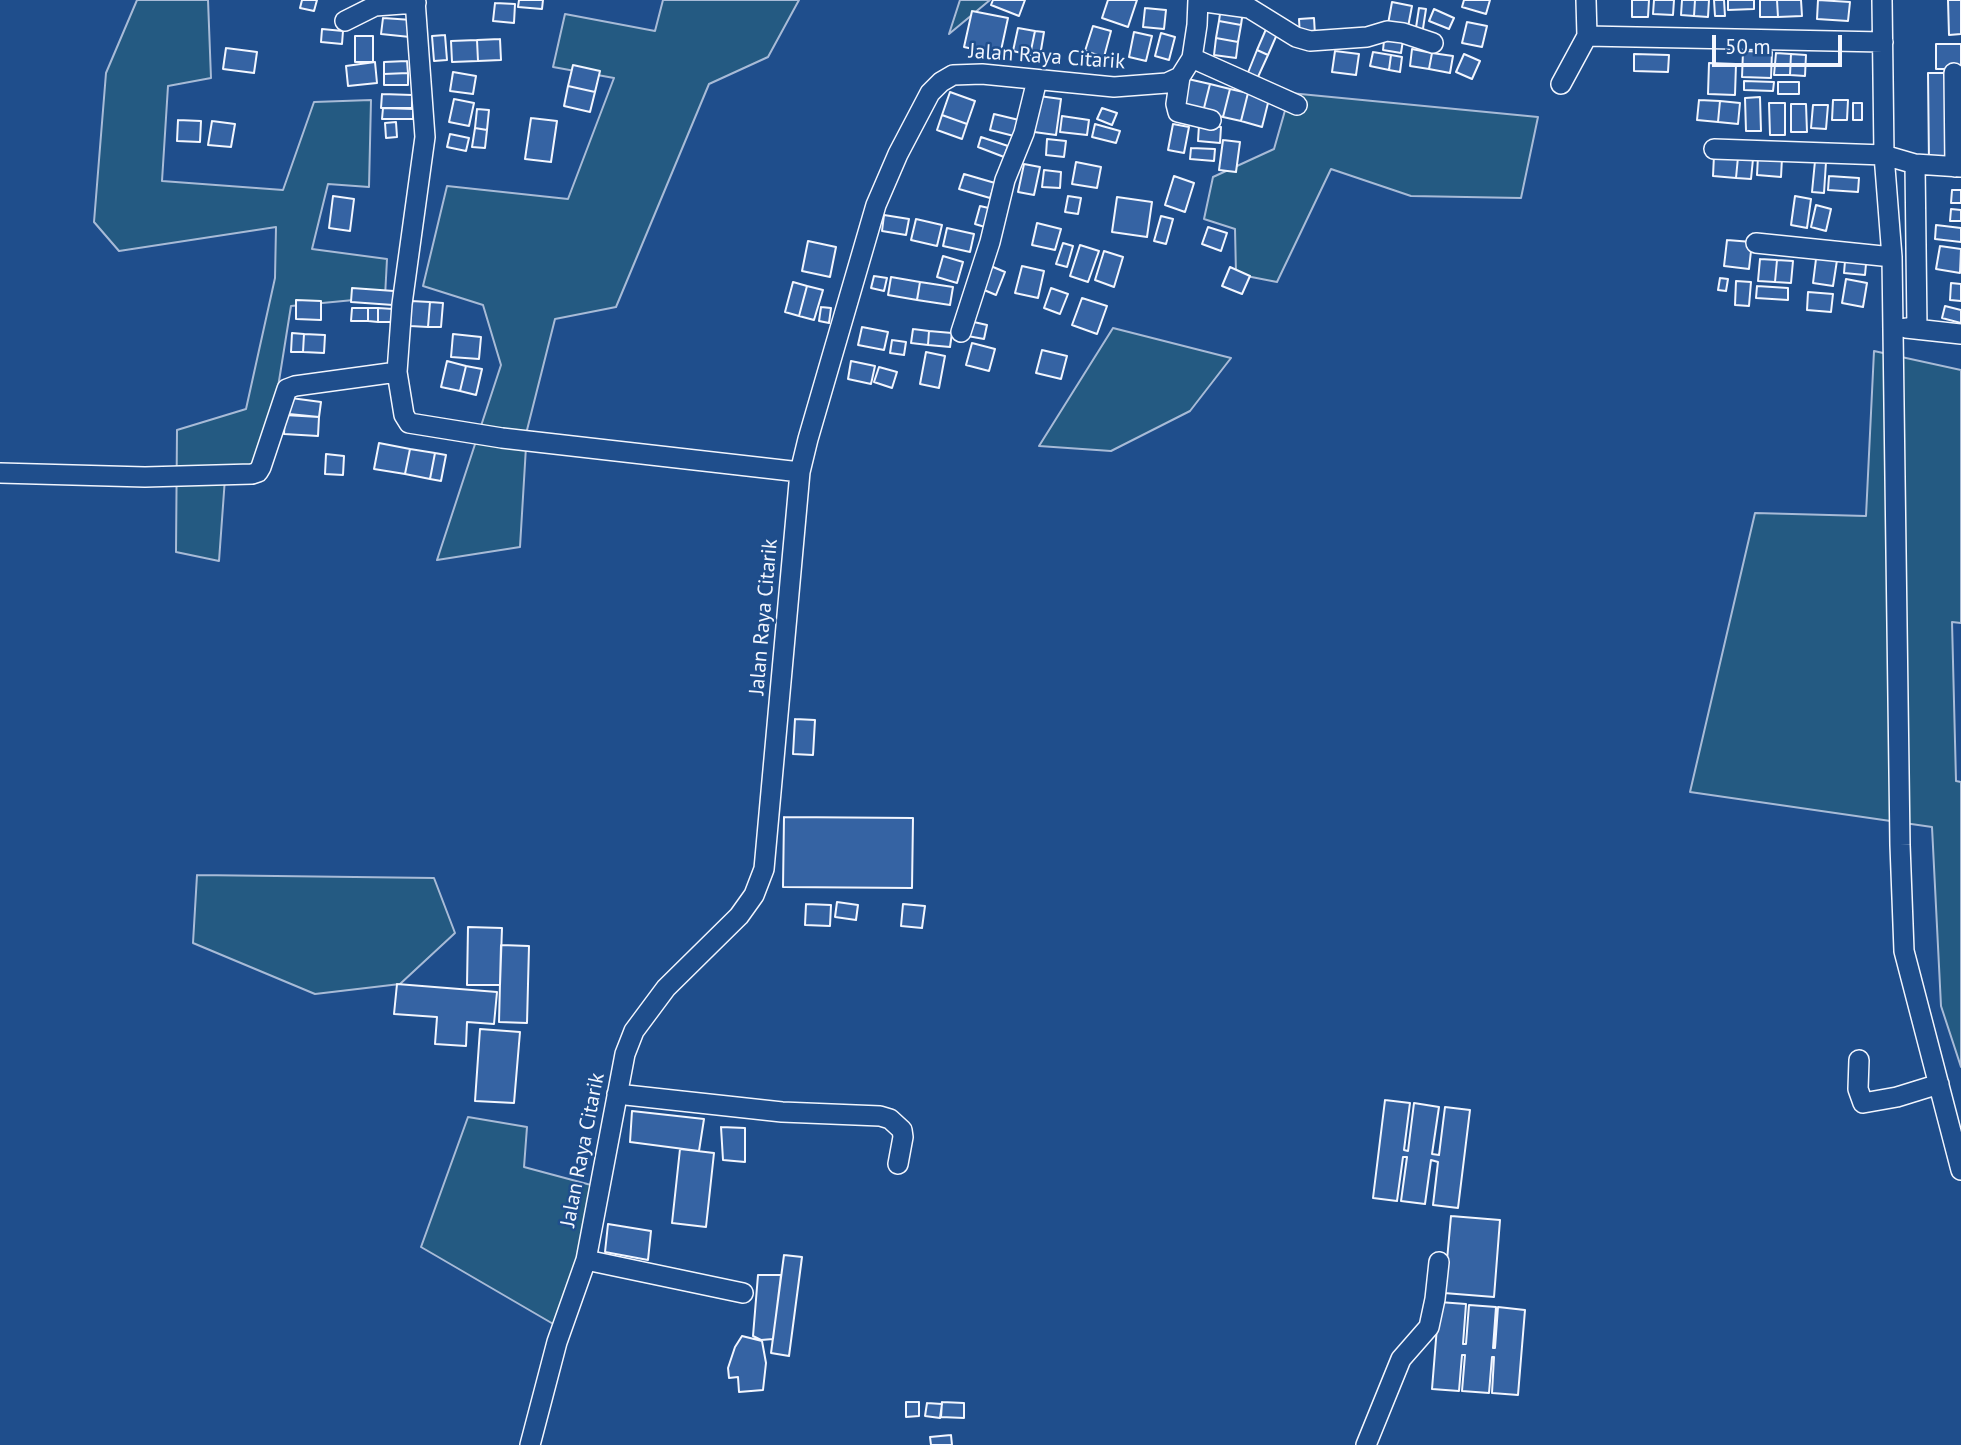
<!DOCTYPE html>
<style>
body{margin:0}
#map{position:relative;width:1961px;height:1445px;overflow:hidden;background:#1f4e8c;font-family:"PT Sans",sans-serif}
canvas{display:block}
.scale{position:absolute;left:1712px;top:35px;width:130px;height:32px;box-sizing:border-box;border:4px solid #f2f6ff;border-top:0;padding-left:9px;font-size:21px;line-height:24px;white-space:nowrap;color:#f2f6ff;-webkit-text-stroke:5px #1f4e8c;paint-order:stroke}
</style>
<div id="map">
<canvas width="1961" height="1445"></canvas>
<div class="scale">50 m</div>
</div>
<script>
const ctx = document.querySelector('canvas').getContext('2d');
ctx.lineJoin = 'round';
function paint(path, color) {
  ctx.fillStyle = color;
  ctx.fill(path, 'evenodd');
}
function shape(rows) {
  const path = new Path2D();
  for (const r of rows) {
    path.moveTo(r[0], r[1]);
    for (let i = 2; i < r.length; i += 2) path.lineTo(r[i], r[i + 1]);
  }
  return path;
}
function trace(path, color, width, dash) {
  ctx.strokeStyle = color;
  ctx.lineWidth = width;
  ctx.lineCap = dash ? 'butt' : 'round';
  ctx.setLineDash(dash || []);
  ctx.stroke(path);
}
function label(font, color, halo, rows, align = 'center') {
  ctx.font = font + ' "PT Sans",sans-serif';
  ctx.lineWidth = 5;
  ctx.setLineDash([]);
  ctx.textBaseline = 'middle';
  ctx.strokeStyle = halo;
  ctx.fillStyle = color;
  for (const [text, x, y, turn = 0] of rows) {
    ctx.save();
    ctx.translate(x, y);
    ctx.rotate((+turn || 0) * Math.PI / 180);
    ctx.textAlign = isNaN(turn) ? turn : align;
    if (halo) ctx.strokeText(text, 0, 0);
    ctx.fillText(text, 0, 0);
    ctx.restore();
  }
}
const green = shape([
 [137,0,208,0,211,78,168,86,162,181,283,190,314,102,371,100,369,187,328,184,312,249,387,259,385,297,291,306,267,456,225,478,219,561,176,552,177,430,246,409,275,278,276,227,119,251,94,222,106,73,137,0],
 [663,0,799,0,768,57,709,84,616,307,555,319,527,430,520,547,437,560,501,365,483,305,423,286,447,186,568,199,614,78,553,67,565,14,655,31,663,0],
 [960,0,990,0,949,34,960,0],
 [1290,93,1538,117,1521,198,1411,196,1331,169,1277,282,1236,274,1235,229,1204,219,1213,177,1274,149,1290,93],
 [1113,328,1231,358,1190,411,1111,451,1039,446,1113,328],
 [1874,351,1961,370,1961,623,1952,622,1956,781,1961,782,1961,1067,1941,1006,1932,827,1690,792,1755,513,1866,516,1874,351],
 [197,875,434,878,455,933,400,984,315,994,193,943,197,875],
 [468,1117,527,1127,524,1167,591,1185,585,1272,555,1325,421,1247,468,1117]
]);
const building = shape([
 [302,0,317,0,314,11,300,8,302,0],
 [519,0,543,0,542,9,518,7,519,0],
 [993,0,1025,0,1019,16,991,5,993,0],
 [1108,0,1137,0,1128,27,1102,18,1108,0],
 [1464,0,1490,0,1486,14,1462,7,1464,0],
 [1632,0,1649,0,1648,17,1632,17,1632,0],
 [1654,0,1674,0,1673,15,1653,14,1654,0],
 [1682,0,1695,0,1694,16,1681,15,1682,0],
 [1695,0,1709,0,1708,17,1694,16,1695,0],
 [1714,0,1724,0,1725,16,1715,16,1714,0],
 [1728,0,1754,0,1754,9,1728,10,1728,0],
 [1760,0,1777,0,1778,17,1760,17,1760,0],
 [1777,0,1801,0,1802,16,1778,17,1777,0],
 [1818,0,1850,2,1848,21,1817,19,1818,0],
 [1948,0,1961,0,1961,34,1949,35,1948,0],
 [1392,2,1412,6,1408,27,1388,24,1392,2],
 [495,3,515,4,514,23,493,21,495,3],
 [1221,7,1243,11,1241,25,1219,21,1221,7],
 [1145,8,1166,10,1164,29,1143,27,1145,8],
 [1419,8,1426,9,1422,35,1415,34,1419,8],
 [1434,9,1454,18,1449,29,1429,21,1434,9],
 [972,11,1008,18,1000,55,964,47,972,11],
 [383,18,412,20,410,37,381,34,383,18],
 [1314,18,1315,35,1300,37,1299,19,1314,18],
 [1219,21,1241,25,1238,42,1216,38,1219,21],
 [1467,22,1487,26,1482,47,1462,43,1467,22],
 [1093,26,1111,31,1104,57,1085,51,1093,26],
 [1267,27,1278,32,1268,55,1257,50,1267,27],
 [1018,28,1035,31,1030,55,1013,51,1018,28],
 [322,29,343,31,342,44,321,42,322,29],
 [1035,31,1044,32,1040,56,1030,55,1035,31],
 [1134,32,1152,36,1146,61,1129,57,1134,32],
 [1385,32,1404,34,1401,53,1383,50,1385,32],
 [1161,33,1175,37,1169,60,1155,56,1161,33],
 [445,35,447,60,434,61,432,36,445,35],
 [355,36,373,36,373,62,355,62,355,36],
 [1216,38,1238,42,1236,58,1214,55,1216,38],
 [500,39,501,60,478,61,477,40,500,39],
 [477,40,478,61,452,62,451,41,477,40],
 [1936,44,1961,44,1961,69,1936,69,1936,44],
 [226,48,257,52,254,73,223,69,226,48],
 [1412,49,1432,53,1429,69,1410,66,1412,49],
 [1257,50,1268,55,1257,79,1247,75,1257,50],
 [1335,51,1359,54,1356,75,1332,72,1335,51],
 [1743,51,1772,52,1771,78,1742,77,1743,51],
 [1373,52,1391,55,1389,70,1370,66,1373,52],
 [1432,53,1453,56,1450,73,1429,69,1432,53],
 [1776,53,1791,54,1790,75,1774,75,1776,53],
 [1464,54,1480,61,1472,79,1456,72,1464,54],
 [1634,54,1669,55,1668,72,1634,71,1634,54],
 [1791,54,1806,55,1805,76,1790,75,1791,54],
 [1391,55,1402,57,1400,72,1389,70,1391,55],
 [407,61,408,73,384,74,384,62,407,61],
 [375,62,377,83,348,86,346,66,375,62],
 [1709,63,1736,64,1735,95,1708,94,1709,63],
 [573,65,600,71,595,92,568,86,573,65],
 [453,72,476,76,473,94,450,91,453,72],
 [408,73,408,85,384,85,384,74,408,73],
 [1928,73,1947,73,1948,164,1929,164,1928,73],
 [1188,79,1210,84,1203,112,1181,107,1188,79],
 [1744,81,1774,82,1773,91,1744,90,1744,81],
 [1778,82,1799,82,1799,94,1778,94,1778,82],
 [1210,84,1230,89,1223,117,1203,112,1210,84],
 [568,86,595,92,590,112,564,106,568,86],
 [1230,89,1248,93,1241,121,1223,117,1230,89],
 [950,92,975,101,967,124,942,115,950,92],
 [1248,93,1269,99,1262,127,1241,121,1248,93],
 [382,94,412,95,412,108,381,108,382,94],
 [1039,96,1061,99,1056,135,1034,132,1039,96],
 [1760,97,1761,131,1746,131,1745,98,1760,97],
 [454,99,474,103,469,126,449,122,454,99],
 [1699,100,1720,101,1718,122,1697,120,1699,100],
 [1833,100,1848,100,1847,120,1832,120,1833,100],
 [1720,101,1740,103,1738,124,1718,122,1720,101],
 [1769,103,1785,103,1785,135,1770,135,1769,103],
 [1853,103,1862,103,1862,120,1853,120,1853,103],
 [1791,104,1806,104,1807,132,1791,132,1791,104],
 [1813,105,1828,105,1826,129,1811,128,1813,105],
 [383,108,413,109,413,119,382,119,383,108],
 [1102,108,1117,113,1112,125,1097,119,1102,108],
 [477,109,489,110,487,130,475,128,477,109],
 [994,114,1019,120,1014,136,990,130,994,114],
 [942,115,967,124,962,139,937,130,942,115],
 [1062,116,1089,120,1087,135,1060,132,1062,116],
 [531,118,557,121,551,162,525,159,531,118],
 [178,120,201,121,200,142,177,141,178,120],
 [212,121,235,124,231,147,208,145,212,121],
 [396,122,397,137,386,138,385,123,396,122],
 [1095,124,1120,131,1116,143,1092,137,1095,124],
 [1173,124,1189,127,1184,153,1168,150,1173,124],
 [1199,125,1221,127,1220,143,1198,141,1199,125],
 [475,128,487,130,485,148,472,147,475,128],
 [450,134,469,138,466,151,447,147,450,134],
 [981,137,1008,146,1004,157,978,147,981,137],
 [1047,139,1066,141,1064,157,1046,155,1047,139],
 [1223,140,1240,142,1236,172,1219,170,1223,140],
 [1191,148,1215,149,1214,161,1190,159,1191,148],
 [1714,155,1738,157,1736,178,1713,176,1714,155],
 [1758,156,1782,158,1781,177,1757,175,1758,156],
 [1738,157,1753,159,1751,179,1736,178,1738,157],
 [1815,161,1826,162,1824,193,1812,192,1815,161],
 [1076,162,1101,167,1097,188,1072,184,1076,162],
 [1024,164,1040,167,1034,195,1018,192,1024,164],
 [1044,170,1061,172,1060,188,1042,187,1044,170],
 [964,174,995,183,990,198,959,189,964,174],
 [1174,176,1194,183,1185,212,1165,205,1174,176],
 [1829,176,1859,178,1858,192,1828,190,1829,176],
 [1952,190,1961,190,1961,203,1951,203,1952,190],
 [333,196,354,199,350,231,329,228,333,196],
 [1068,196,1081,198,1078,214,1065,212,1068,196],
 [1795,196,1811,199,1807,228,1791,225,1795,196],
 [1117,197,1152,202,1147,237,1112,232,1117,197],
 [1816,205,1831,209,1826,231,1811,227,1816,205],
 [980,206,993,209,988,228,975,224,980,206],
 [1951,209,1961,210,1961,221,1950,221,1951,209],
 [884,215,909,219,906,235,882,231,884,215],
 [1161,216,1173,219,1166,244,1154,241,1161,216],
 [916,219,942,225,937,246,911,240,916,219],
 [1037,223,1061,229,1055,250,1032,245,1037,223],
 [1936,225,1961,228,1961,242,1935,239,1936,225],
 [1208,227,1227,233,1221,251,1202,244,1208,227],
 [947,228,974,234,970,252,943,246,947,228],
 [1727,240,1752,242,1749,269,1724,266,1727,240],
 [808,241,836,247,830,277,802,271,808,241],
 [1063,243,1073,246,1067,267,1056,264,1063,243],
 [1080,245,1099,251,1088,282,1070,276,1080,245],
 [1940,246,1961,249,1960,273,1936,269,1940,246],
 [1104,251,1123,257,1114,287,1095,280,1104,251],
 [1817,251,1838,254,1833,286,1813,283,1817,251],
 [943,256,963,262,957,283,937,277,943,256],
 [1760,259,1777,260,1775,282,1758,281,1760,259],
 [1777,260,1793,261,1791,283,1775,282,1777,260],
 [1845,261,1866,264,1865,275,1844,273,1845,261],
 [986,264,1005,272,996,295,977,287,986,264],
 [1022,266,1044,271,1038,298,1015,293,1022,266],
 [1230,267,1250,276,1242,294,1222,286,1230,267],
 [874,276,887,278,884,291,871,288,874,276],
 [891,277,920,282,917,300,888,295,891,277],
 [1720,278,1728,279,1726,291,1718,290,1720,278],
 [1846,279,1867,283,1863,307,1842,303,1846,279],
 [1736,281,1751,282,1749,306,1735,305,1736,281],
 [793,282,807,286,799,316,785,312,793,282],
 [920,282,953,287,950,305,917,300,920,282],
 [1951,283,1961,284,1961,301,1950,300,1951,283],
 [807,286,823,290,814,320,799,316,807,286],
 [1757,286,1788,288,1788,300,1756,298,1757,286],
 [352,288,394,291,393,305,351,302,352,288],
 [1051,288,1068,294,1060,314,1044,308,1051,288],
 [1808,292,1833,294,1831,312,1807,310,1808,292],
 [1082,298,1107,306,1097,334,1072,325,1082,298],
 [296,300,321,301,321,320,296,319,296,300],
 [411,301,430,302,428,327,410,326,411,301],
 [430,302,443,303,441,327,428,327,430,302],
 [1945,306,1961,310,1961,323,1942,318,1945,306],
 [821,307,831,308,829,323,819,321,821,307],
 [352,308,368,308,368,321,351,321,352,308],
 [368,308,378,308,378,322,368,321,368,308],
 [378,308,393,309,393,322,378,322,378,308],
 [965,320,987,325,984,339,962,335,965,320],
 [862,327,888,332,884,350,858,345,862,327],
 [913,329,929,331,928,345,911,343,913,329],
 [929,331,952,333,950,347,928,345,929,331],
 [292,333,304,334,303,352,291,352,292,333],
 [304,334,325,335,324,353,303,352,304,334],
 [453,334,481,337,479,359,451,357,453,334],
 [892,340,906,342,904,355,890,353,892,340],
 [972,343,995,349,989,371,966,365,972,343],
 [1042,350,1067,356,1061,379,1036,373,1042,350],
 [926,352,945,356,939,388,920,384,926,352],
 [447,361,466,366,460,391,441,387,447,361],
 [851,361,875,366,871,384,848,379,851,361],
 [466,366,482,369,476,395,460,391,466,366],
 [879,367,897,372,892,388,874,382,879,367],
 [291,398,321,402,319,417,289,414,291,398],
 [285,415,319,417,318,436,284,434,285,415],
 [379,443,410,449,405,474,374,469,379,443],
 [410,449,435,453,430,479,405,474,410,449],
 [435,453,446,455,441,481,430,479,435,453],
 [326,454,344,456,343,475,325,474,326,454],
 [795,719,815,720,813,755,793,754,795,719],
 [784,817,913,818,912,888,783,887,784,817],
 [837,902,858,905,856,920,835,917,837,902],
 [806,904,831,905,830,926,805,925,806,904],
 [903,904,925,906,922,928,901,926,903,904],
 [468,927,502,928,500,985,467,985,468,927],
 [501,945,529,946,527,1023,499,1022,501,945],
 [397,984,497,992,494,1024,467,1022,466,1046,435,1044,437,1017,394,1014,397,984],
 [480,1029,520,1032,514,1103,475,1101,480,1029],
 [1385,1100,1410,1103,1404,1150,1408,1151,1414,1103,1439,1107,1432,1154,1439,1155,1445,1107,1470,1110,1458,1208,1433,1205,1438,1162,1431,1160,1425,1204,1401,1201,1407,1157,1403,1157,1397,1201,1373,1198,1385,1100],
 [632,1111,704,1119,699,1151,630,1142,632,1111],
 [721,1127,745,1128,745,1162,723,1160,721,1127],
 [680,1149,714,1153,706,1227,672,1223,680,1149],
 [1451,1216,1500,1220,1494,1297,1444,1293,1451,1216],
 [608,1224,651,1231,648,1260,605,1252,608,1224],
 [784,1255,802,1257,789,1356,771,1353,784,1255],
 [758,1275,781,1275,773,1339,761,1340,753,1336,758,1275],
 [1439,1302,1466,1304,1463,1344,1466,1344,1469,1305,1496,1307,1493,1348,1495,1348,1498,1307,1525,1310,1518,1395,1492,1393,1494,1357,1492,1357,1489,1393,1462,1391,1465,1355,1462,1355,1459,1391,1432,1389,1439,1302],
 [742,1336,762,1341,766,1363,763,1390,739,1392,738,1377,729,1378,728,1368,735,1347,742,1336],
 [906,1402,919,1402,919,1416,906,1417,906,1402],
 [942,1402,964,1403,964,1418,941,1417,942,1402],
 [927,1403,942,1404,940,1418,925,1416,927,1403],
 [951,1435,952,1445,931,1445,930,1437,951,1435]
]);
const minor = shape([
 [415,0,425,137,402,304,397,372,404,415,409,423,502,438,800,472],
 [1882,0,1884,155,1892,257,1900,845,1904,951,1961,1170],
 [1198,1,1249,8,1296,37,1310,41,1367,37,1387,31,1403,33,1433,43],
 [345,21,375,6,416,3],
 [1587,36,1883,42],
 [1192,58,1297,105],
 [1954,73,1955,167],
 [1180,77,1176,104,1178,112,1211,120],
 [1561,84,1587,36,1586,0],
 [1714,149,1884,155,1915,164,1961,167],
 [1915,164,1917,329],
 [1756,243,1892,257],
 [1906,328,1961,334],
 [961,332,990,242,1005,180,1024,133,1037,80],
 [0,473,145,477,252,474,258,472,261,467,287,389,295,386,397,372],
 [1859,1060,1858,1089,1863,1103,1897,1097,1939,1084],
 [617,1094,782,1112,880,1116,890,1119,902,1130,903,1137,898,1164],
 [586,1260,743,1293],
 [530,1445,557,1342,586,1260,625,1054,634,1031,666,988,739,916,754,895,764,869,800,472,808,439,876,205,898,154,930,93,941,82,953,75,982,74,1114,87,1167,83,1180,77,1192,58,1197,25,1198,0],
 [1366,1445,1401,1359,1429,1327,1435,1299,1439,1262]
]);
const streetNames = [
 ["Jalan Raya Citarik",1047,57,4],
 ["Jalan Raya Citarik",764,617,-85],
 ["Jalan Raya Citarik",583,1150,-79]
];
paint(green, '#245a82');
trace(green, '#a8bbd7', 2);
paint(building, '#3563a3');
trace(building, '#f2f6ff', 2);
trace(minor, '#f2f6ff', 22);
trace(minor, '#1f4e8c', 19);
label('21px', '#f2f6ff', '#1f4e8c', streetNames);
</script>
